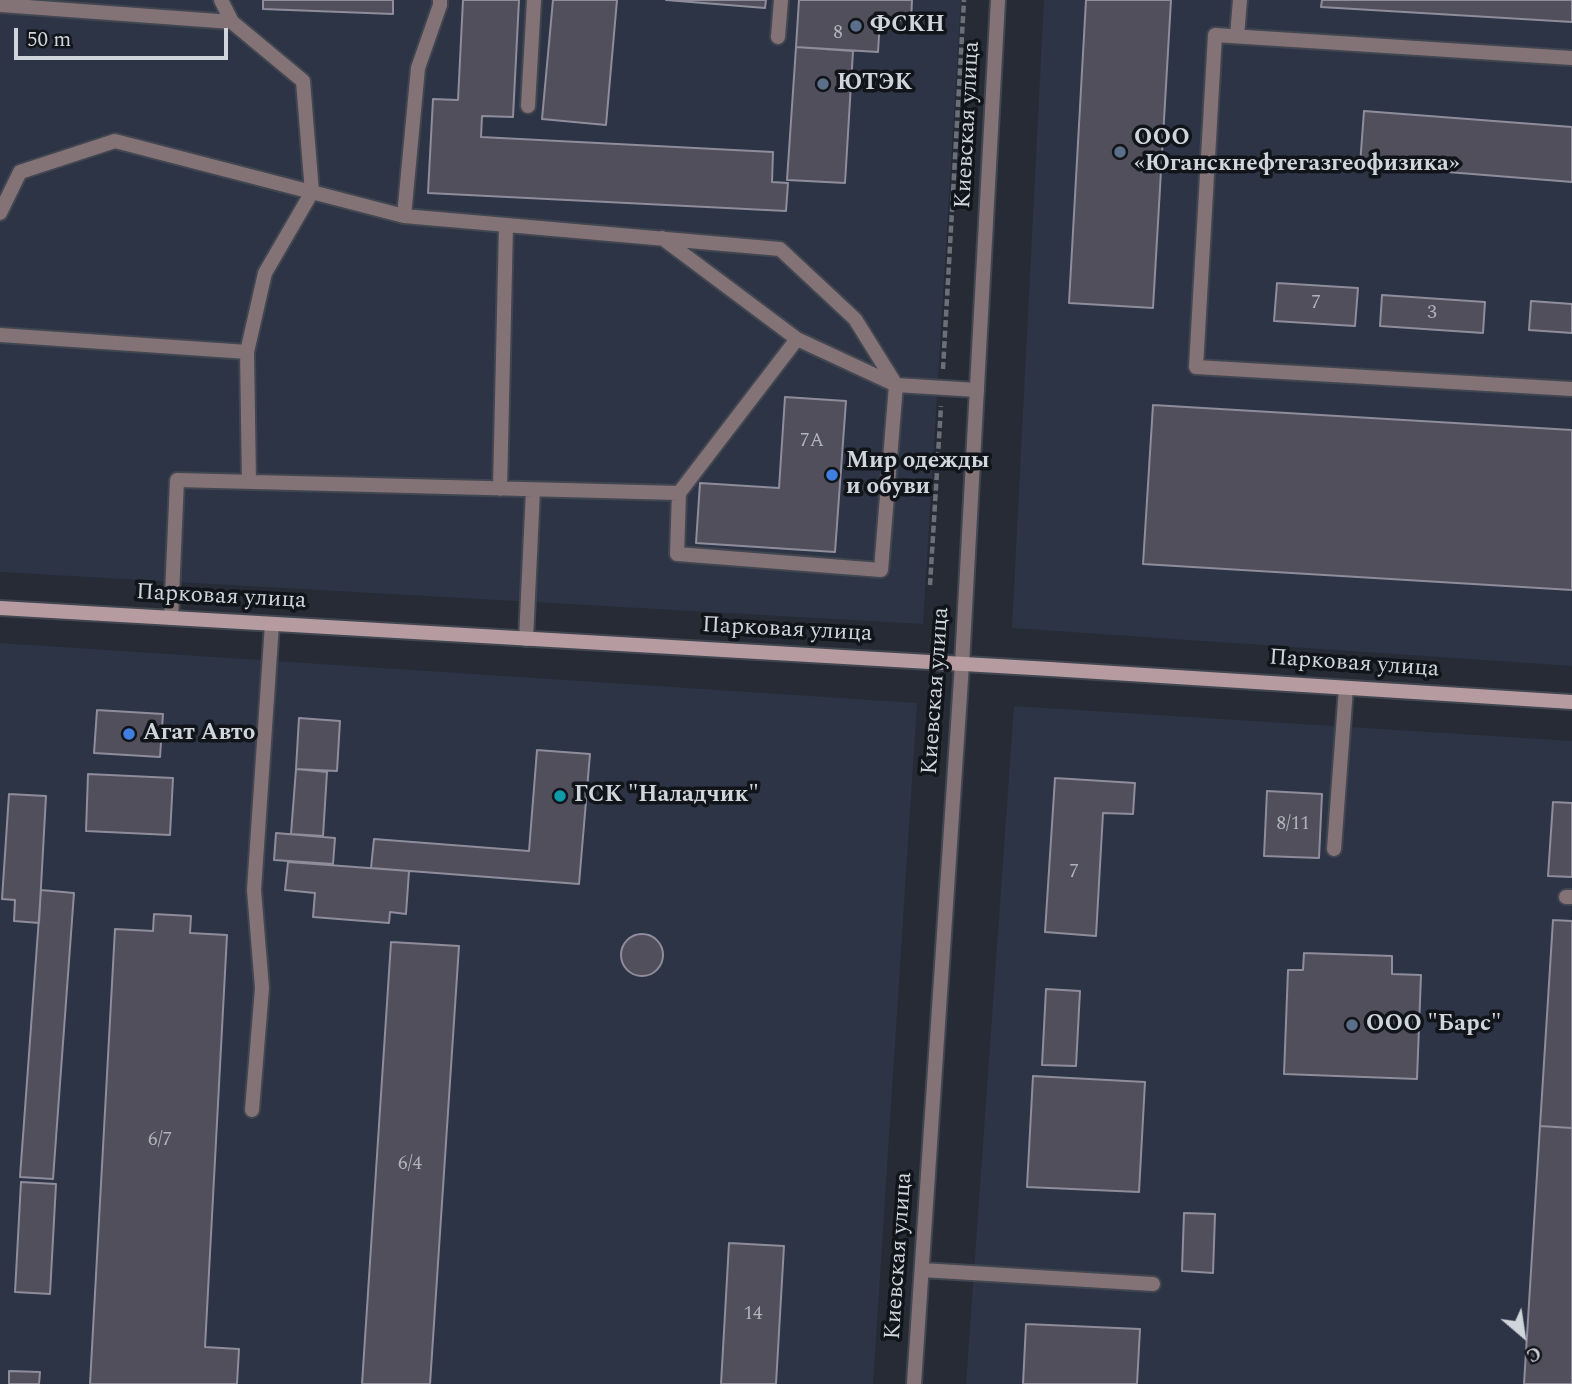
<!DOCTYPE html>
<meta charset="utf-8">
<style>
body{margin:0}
#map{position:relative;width:1572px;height:1384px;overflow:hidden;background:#262b36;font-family:Spectral,serif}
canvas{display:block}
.north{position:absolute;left:1488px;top:1300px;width:70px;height:70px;-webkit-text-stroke:5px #111419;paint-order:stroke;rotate:151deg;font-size:19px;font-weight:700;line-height:28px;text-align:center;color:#d0d4db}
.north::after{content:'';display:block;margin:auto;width:24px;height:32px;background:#d0d4db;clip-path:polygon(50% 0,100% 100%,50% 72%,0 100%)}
.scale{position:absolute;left:14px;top:28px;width:214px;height:32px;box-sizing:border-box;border:4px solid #d0d4db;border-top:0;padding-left:9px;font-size:21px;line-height:24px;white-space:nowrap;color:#d0d4db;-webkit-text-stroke:5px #111419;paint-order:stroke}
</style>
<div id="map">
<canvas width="1572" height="1384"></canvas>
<div class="north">С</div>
<div class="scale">50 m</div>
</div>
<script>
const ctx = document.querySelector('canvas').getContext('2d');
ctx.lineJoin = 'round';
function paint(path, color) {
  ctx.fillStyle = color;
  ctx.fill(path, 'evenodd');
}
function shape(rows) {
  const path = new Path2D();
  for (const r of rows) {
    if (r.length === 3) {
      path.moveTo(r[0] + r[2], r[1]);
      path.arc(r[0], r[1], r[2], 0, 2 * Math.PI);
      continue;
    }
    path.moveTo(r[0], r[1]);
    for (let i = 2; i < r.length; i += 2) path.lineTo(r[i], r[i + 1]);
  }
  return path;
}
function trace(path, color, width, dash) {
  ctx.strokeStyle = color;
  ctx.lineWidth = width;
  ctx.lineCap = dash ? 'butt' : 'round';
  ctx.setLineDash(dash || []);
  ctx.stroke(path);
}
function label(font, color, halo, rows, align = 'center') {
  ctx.font = font + ' Spectral,serif';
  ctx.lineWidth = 7;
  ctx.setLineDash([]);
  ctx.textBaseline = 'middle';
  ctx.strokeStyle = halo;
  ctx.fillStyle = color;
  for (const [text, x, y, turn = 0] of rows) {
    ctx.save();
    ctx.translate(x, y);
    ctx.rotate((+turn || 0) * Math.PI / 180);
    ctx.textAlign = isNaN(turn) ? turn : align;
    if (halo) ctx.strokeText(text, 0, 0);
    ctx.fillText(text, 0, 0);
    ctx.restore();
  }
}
const built = shape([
 [0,0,961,0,923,624,0,572],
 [1044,0,1572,0,1572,666,1012,628],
 [0,643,917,703,873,1384,0,1384],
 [1014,706,1572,741,1572,1384,966,1384]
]);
const building = shape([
 [263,0,393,0,393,14,263,9,263,0],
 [463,0,519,0,513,117,482,116,481,137,773,152,772,182,788,183,786,211,428,193,433,99,458,100,463,0],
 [553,0,617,0,606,125,542,119,553,0],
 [666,0,766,0,765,8,666,0],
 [799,0,912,0,911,21,880,19,878,52,796,47,799,0],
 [1086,0,1171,0,1153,308,1069,303,1086,0],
 [1322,0,1572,0,1572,22,1321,7,1322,0],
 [796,47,853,51,845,183,787,180,796,47],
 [1364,111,1572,127,1572,182,1360,165,1364,111],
 [1277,283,1358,288,1355,326,1274,321,1277,283],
 [1382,295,1485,302,1483,333,1380,326,1382,295],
 [1531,301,1572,304,1572,333,1529,330,1531,301],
 [785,397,846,401,835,552,696,543,700,483,779,488,785,397],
 [1153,405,1572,430,1572,590,1143,564,1153,405],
 [97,710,163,714,160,757,94,753,97,710],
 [299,718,340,721,337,771,296,769,299,718],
 [537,750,590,754,579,884,371,868,374,839,529,851,537,750],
 [296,769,327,772,323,836,291,834,296,769],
 [88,774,173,778,170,835,86,831,88,774],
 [1055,778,1135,783,1133,814,1103,813,1096,936,1045,932,1055,778],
 [1267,791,1322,794,1319,858,1264,856,1267,791],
 [9,794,46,796,39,923,14,921,15,900,2,899,9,794],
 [1553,802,1572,803,1572,877,1548,876,1553,802],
 [276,833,335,838,333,864,274,860,276,833],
 [288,862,409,871,406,914,390,912,389,923,313,917,315,893,285,890,288,862],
 [41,890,74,893,53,1179,20,1177,41,890],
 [154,914,191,916,190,933,227,935,205,1347,239,1349,237,1384,90,1384,115,929,153,931,154,914],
 [1553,920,1572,921,1572,1128,1540,1126,1553,920],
 [642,955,21],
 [391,942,459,946,430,1384,362,1384,391,942],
 [1304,953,1392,956,1392,974,1421,975,1417,1079,1284,1074,1288,970,1303,970,1304,953],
 [1046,989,1080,991,1076,1066,1042,1065,1046,989],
 [1033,1076,1145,1082,1139,1192,1027,1187,1033,1076],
 [1540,1126,1572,1128,1572,1384,1524,1384,1540,1126],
 [21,1182,56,1184,50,1294,15,1292,21,1182],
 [1184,1213,1215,1214,1213,1273,1182,1271,1184,1213],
 [729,1243,784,1246,776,1384,721,1384,729,1243],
 [1026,1324,1140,1329,1137,1384,1023,1384,1026,1324],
 [9,1371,40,1372,39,1384,9,1384,9,1371]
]);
const path = shape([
 [943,369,964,0],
 [930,585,941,406]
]);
const service = shape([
 [221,0,232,22,303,81,312,192,265,273,247,352],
 [0,5,232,22],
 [1237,36,1240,0],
 [778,37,781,0],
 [1572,58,1215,35,1196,367,1572,389],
 [528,106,534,0],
 [0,213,20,172,115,141,404,216,780,249,855,319,896,385,881,570,677,554,679,493,797,339,662,238],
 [404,216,418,68,440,5,440,0],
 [0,335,247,352,249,482],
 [797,339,896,385,977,390],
 [500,489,506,225],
 [171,618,177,480,679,493],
 [526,639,533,490],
 [1334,849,1346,688],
 [1566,897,1572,897],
 [252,1110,262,988,254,890,272,624],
 [922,1270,1153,1284]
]);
const minor = shape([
 [914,1384,962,664,998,0]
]);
const secondary = shape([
 [0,608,1050,669,1572,702]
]);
const markers = [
 [856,26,7,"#5c6f8a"],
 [823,84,7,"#5c6f8a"],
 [1120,152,7,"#5c6f8a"],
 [832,475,7,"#3f7fe0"],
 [129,734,7,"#3f7fe0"],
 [560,796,7,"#0f9aa8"],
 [1352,1025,7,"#5c6f8a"]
];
const numberNames = [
 ["8",838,34],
 ["7",1316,304],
 ["3",1432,314],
 ["7А",812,442],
 ["8/11",1293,825],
 ["7",1074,873],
 ["6/7",160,1141],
 ["6/4",410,1165],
 ["14",753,1315]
];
const poiNames = [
 ["ФСКН",870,26],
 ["ЮТЭК",837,84],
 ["ООО",1134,139],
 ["«Юганскнефтегазгеофизика»",1134,165],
 ["Мир одежды",846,462],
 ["и обуви",846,488],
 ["Агат Авто",143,734],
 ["ГСК \"Наладчик\"",574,796],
 ["ООО \"Барс\"",1366,1025]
];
const streetNames = [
 ["Киевская улица",969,125,-87],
 ["Парковая улица",221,598,3],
 ["Парковая улица",787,631,3],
 ["Парковая улица",1354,665,4],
 ["Киевская улица",937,691,-86],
 ["Киевская улица",900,1256,-86]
];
paint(built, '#2d3445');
paint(building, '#514f5c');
trace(building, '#8f8d9c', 2);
trace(service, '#414650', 18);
trace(minor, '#414650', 18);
trace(secondary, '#414650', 18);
trace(path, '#6a6f78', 4.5, [7, 3.5]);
trace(service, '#837376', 14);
trace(minor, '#837376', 14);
trace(secondary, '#b69ca1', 14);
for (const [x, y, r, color] of markers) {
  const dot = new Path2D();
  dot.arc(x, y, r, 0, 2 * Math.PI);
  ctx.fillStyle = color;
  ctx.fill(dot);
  trace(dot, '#111419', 2.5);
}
label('19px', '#b0b3bb', null, numberNames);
label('bold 23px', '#d0d4db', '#111419', poiNames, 'left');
label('23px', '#d0d4db', '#111419', streetNames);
</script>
